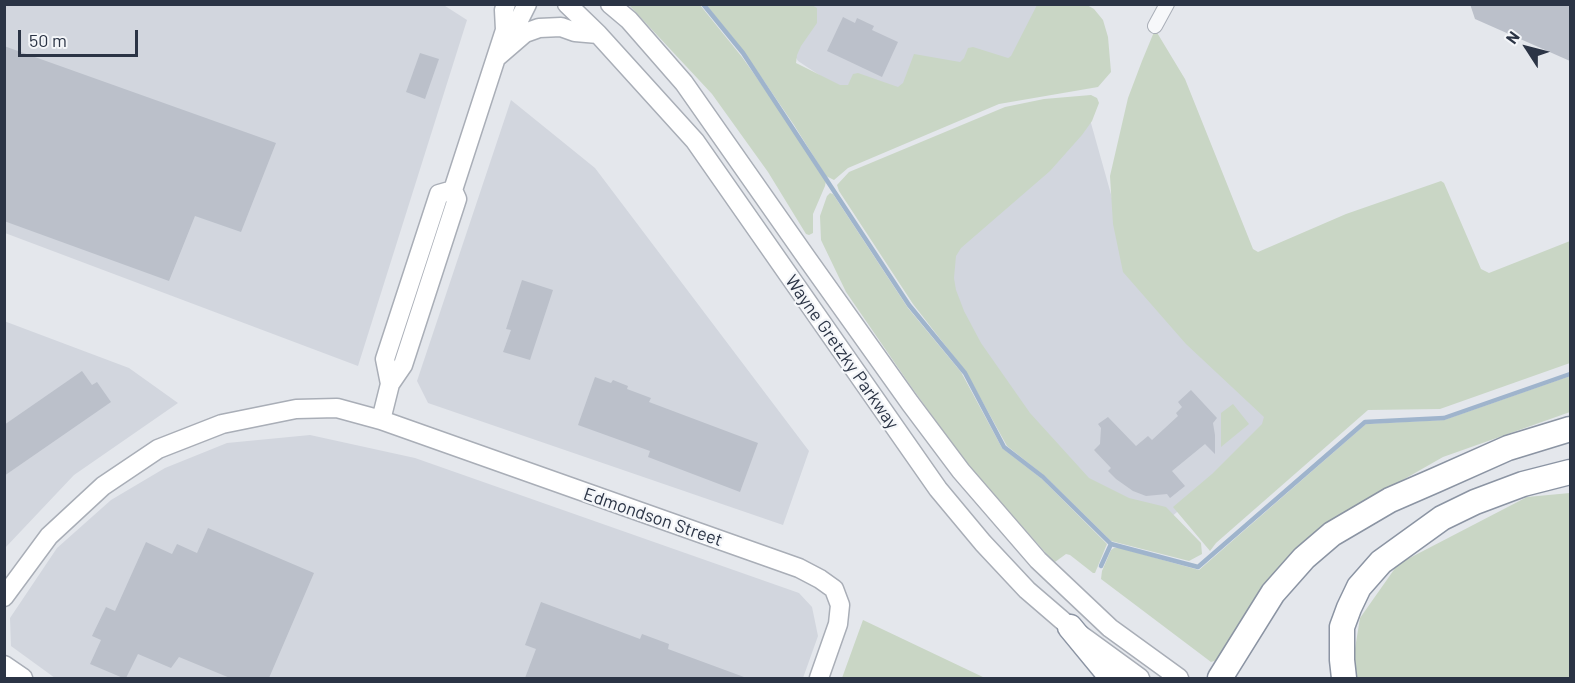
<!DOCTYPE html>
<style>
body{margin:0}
#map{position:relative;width:1575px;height:683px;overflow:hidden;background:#e4e7ec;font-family:Barlow,sans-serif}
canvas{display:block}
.frame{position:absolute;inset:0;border:6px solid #2b3445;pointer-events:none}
.north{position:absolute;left:1497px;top:18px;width:60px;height:60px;-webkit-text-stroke:4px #f4f6f9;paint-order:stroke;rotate:306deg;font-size:16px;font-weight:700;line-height:24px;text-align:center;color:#2b3445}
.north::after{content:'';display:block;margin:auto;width:21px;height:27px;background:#2b3445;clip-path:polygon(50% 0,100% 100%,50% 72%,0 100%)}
.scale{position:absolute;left:18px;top:30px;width:120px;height:27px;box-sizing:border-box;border:3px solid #2b3445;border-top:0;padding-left:8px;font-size:18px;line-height:21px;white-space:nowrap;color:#2b3445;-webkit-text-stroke:4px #f4f6f9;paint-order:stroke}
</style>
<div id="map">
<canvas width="1575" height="683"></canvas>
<div class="frame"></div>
<div class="north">N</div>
<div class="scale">50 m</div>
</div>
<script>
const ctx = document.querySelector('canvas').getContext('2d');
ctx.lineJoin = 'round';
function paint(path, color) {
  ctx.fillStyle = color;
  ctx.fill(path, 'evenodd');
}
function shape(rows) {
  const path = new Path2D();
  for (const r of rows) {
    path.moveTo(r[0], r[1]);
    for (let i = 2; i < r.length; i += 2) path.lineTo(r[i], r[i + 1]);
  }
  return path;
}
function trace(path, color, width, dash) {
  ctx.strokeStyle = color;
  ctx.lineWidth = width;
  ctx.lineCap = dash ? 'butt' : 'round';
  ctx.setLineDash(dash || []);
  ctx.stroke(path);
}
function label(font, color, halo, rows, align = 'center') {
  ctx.font = font + ' Barlow,sans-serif';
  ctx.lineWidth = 4.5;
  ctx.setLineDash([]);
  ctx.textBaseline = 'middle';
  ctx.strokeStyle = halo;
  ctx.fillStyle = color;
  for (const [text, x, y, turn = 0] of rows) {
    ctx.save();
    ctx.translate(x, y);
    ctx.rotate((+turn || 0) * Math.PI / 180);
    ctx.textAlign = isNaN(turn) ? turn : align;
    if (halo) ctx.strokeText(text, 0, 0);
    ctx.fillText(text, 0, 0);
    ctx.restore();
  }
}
const built = shape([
 [442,4,467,20,358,366,5,233,4,5],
 [764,5,1088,5,1078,29,877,113,798,61],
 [511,100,595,168,809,451,783,525,428,403,417,381],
 [1089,116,1132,269,1277,425,1146,539,1058,454,925,279],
 [4,321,129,368,178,403,74,475,5,548],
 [310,435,415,458,799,593,812,607,818,636,803,678,55,678,11,646,10,618,57,548,111,500,165,468,227,443]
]);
const green = shape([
 [629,5,700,5,742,57,774,102,826,181,825,186,813,214,813,233,809,235,806,234,768,172,712,94],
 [706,5,812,5,817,8,817,23,801,46,797,55,796,63,840,85,848,85,853,74,858,73,898,87,903,83,914,54,960,62,964,58,968,48,973,47,1008,58,1011,56,1037,5,1087,5,1094,9,1103,20,1108,37,1111,72,1098,87,999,104,848,168,834,180,826,176,794,125,764,81,734,39],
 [1156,31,1185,79,1253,249,1258,252,1346,214,1441,181,1444,183,1481,269,1489,273,1570,241,1570,363,1440,409,1368,410,1216,543,1210,551,1173,507,1212,474,1262,424,1264,417,1186,344,1123,272,1113,224,1110,176,1128,98,1142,61,1154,32],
 [1091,95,1097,98,1099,103,1092,121,1082,135,1050,171,961,248,956,256,954,278,956,290,964,311,981,343,1030,413,1089,478,1129,498,1166,507,1201,543,1202,554,1189,561,1111,541,1046,477,1007,446,966,372,913,304,839,191,837,185,849,172,1005,107,1044,99],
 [830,193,833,194,908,308,961,372,1002,448,1042,479,1107,544,1095,573,1093,573,1070,555,1066,554,1055,562,1052,560,967,464,910,385,846,292,821,240,820,216,827,196],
 [1570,376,1570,412,1443,457,1336,518,1247,619,1224,658,1211,662,1101,579,1102,571,1111,550,1114,548,1120,548,1199,570,1366,424,1444,420],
 [1233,404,1249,424,1221,447,1221,413],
 [1570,493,1570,678,1357,678,1352,667,1360,618,1398,564,1527,497],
 [863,620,985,678,842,678]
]);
const stream = shape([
 [703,4,743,53,909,305,965,373,1004,447,1043,477,1111,544,1198,567,1365,422,1444,418,1570,374],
 [1101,566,1111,544]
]);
const building = shape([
 [1470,4,1570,4,1570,61,1475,19],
 [843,17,855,23,857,18,874,26,872,30,898,42,882,77,827,51],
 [4,46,276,143,241,232,195,216,169,281,4,221],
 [420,53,439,59,425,99,406,92],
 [522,280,553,290,530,360,503,352,511,330,506,329],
 [82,371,92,385,97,382,111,402,4,476,4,425],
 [595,377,611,383,613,380,628,386,627,389,651,398,649,402,758,443,740,492,648,457,650,451,578,425],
 [1191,390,1217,418,1213,423,1215,435,1215,454,1205,444,1172,471,1185,486,1170,498,1167,494,1146,496,1133,491,1116,479,1108,471,1111,468,1094,450,1100,444,1101,428,1098,424,1108,417,1136,446,1148,436,1152,440,1178,416,1176,413,1182,407,1178,402],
 [208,528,314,573,269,678,230,678,179,657,171,668,138,654,126,678,123,678,90,664,101,640,92,636,106,607,115,611,146,542,172,554,177,544,197,553],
 [541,602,640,639,642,634,669,644,668,649,744,677,744,678,525,678,536,649,525,645]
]);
const street = shape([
 [1155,26,1167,4]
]);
const secondary = shape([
 [567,4,598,34,695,141,938,489,983,543,1027,590,1070,627,1140,678],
 [610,4,629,20,684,83,806,257,910,403,961,471,1038,560,1110,628,1179,678],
 [505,30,520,18,527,4],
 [496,58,525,33,539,28,561,27,575,32,598,34],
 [390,384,385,359,439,194,453,190],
 [381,420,390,384,403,365,457,199,453,190,505,30,504,10,506,4],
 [4,597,49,536,103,486,158,449,222,424,296,409,337,408,381,420,799,568,820,579,834,589,840,605,838,624,819,678],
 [4,665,23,678]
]);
const highway = shape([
 [1070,627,1112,678],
 [1220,678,1273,593,1304,558,1332,534,1390,500,1436,480,1508,448,1570,429],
 [1344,678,1342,660,1342,627,1349,608,1359,587,1381,562,1442,518,1475,502,1523,484,1570,472]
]);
const streetNames = [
 ["Wayne Gretzky Parkway",842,352,55],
 ["Edmondson Street",653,517,19]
];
paint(built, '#d2d6de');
paint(green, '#c9d6c5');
trace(stream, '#9fb4cc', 4.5);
paint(building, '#bbc0ca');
trace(street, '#a9aeb7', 16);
trace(secondary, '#a9aeb7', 21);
trace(highway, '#8b94a3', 27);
trace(street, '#f7f8fa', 14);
trace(secondary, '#fff', 18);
trace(highway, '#fff', 24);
label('18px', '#2b3445', '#f4f6f9', streetNames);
</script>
